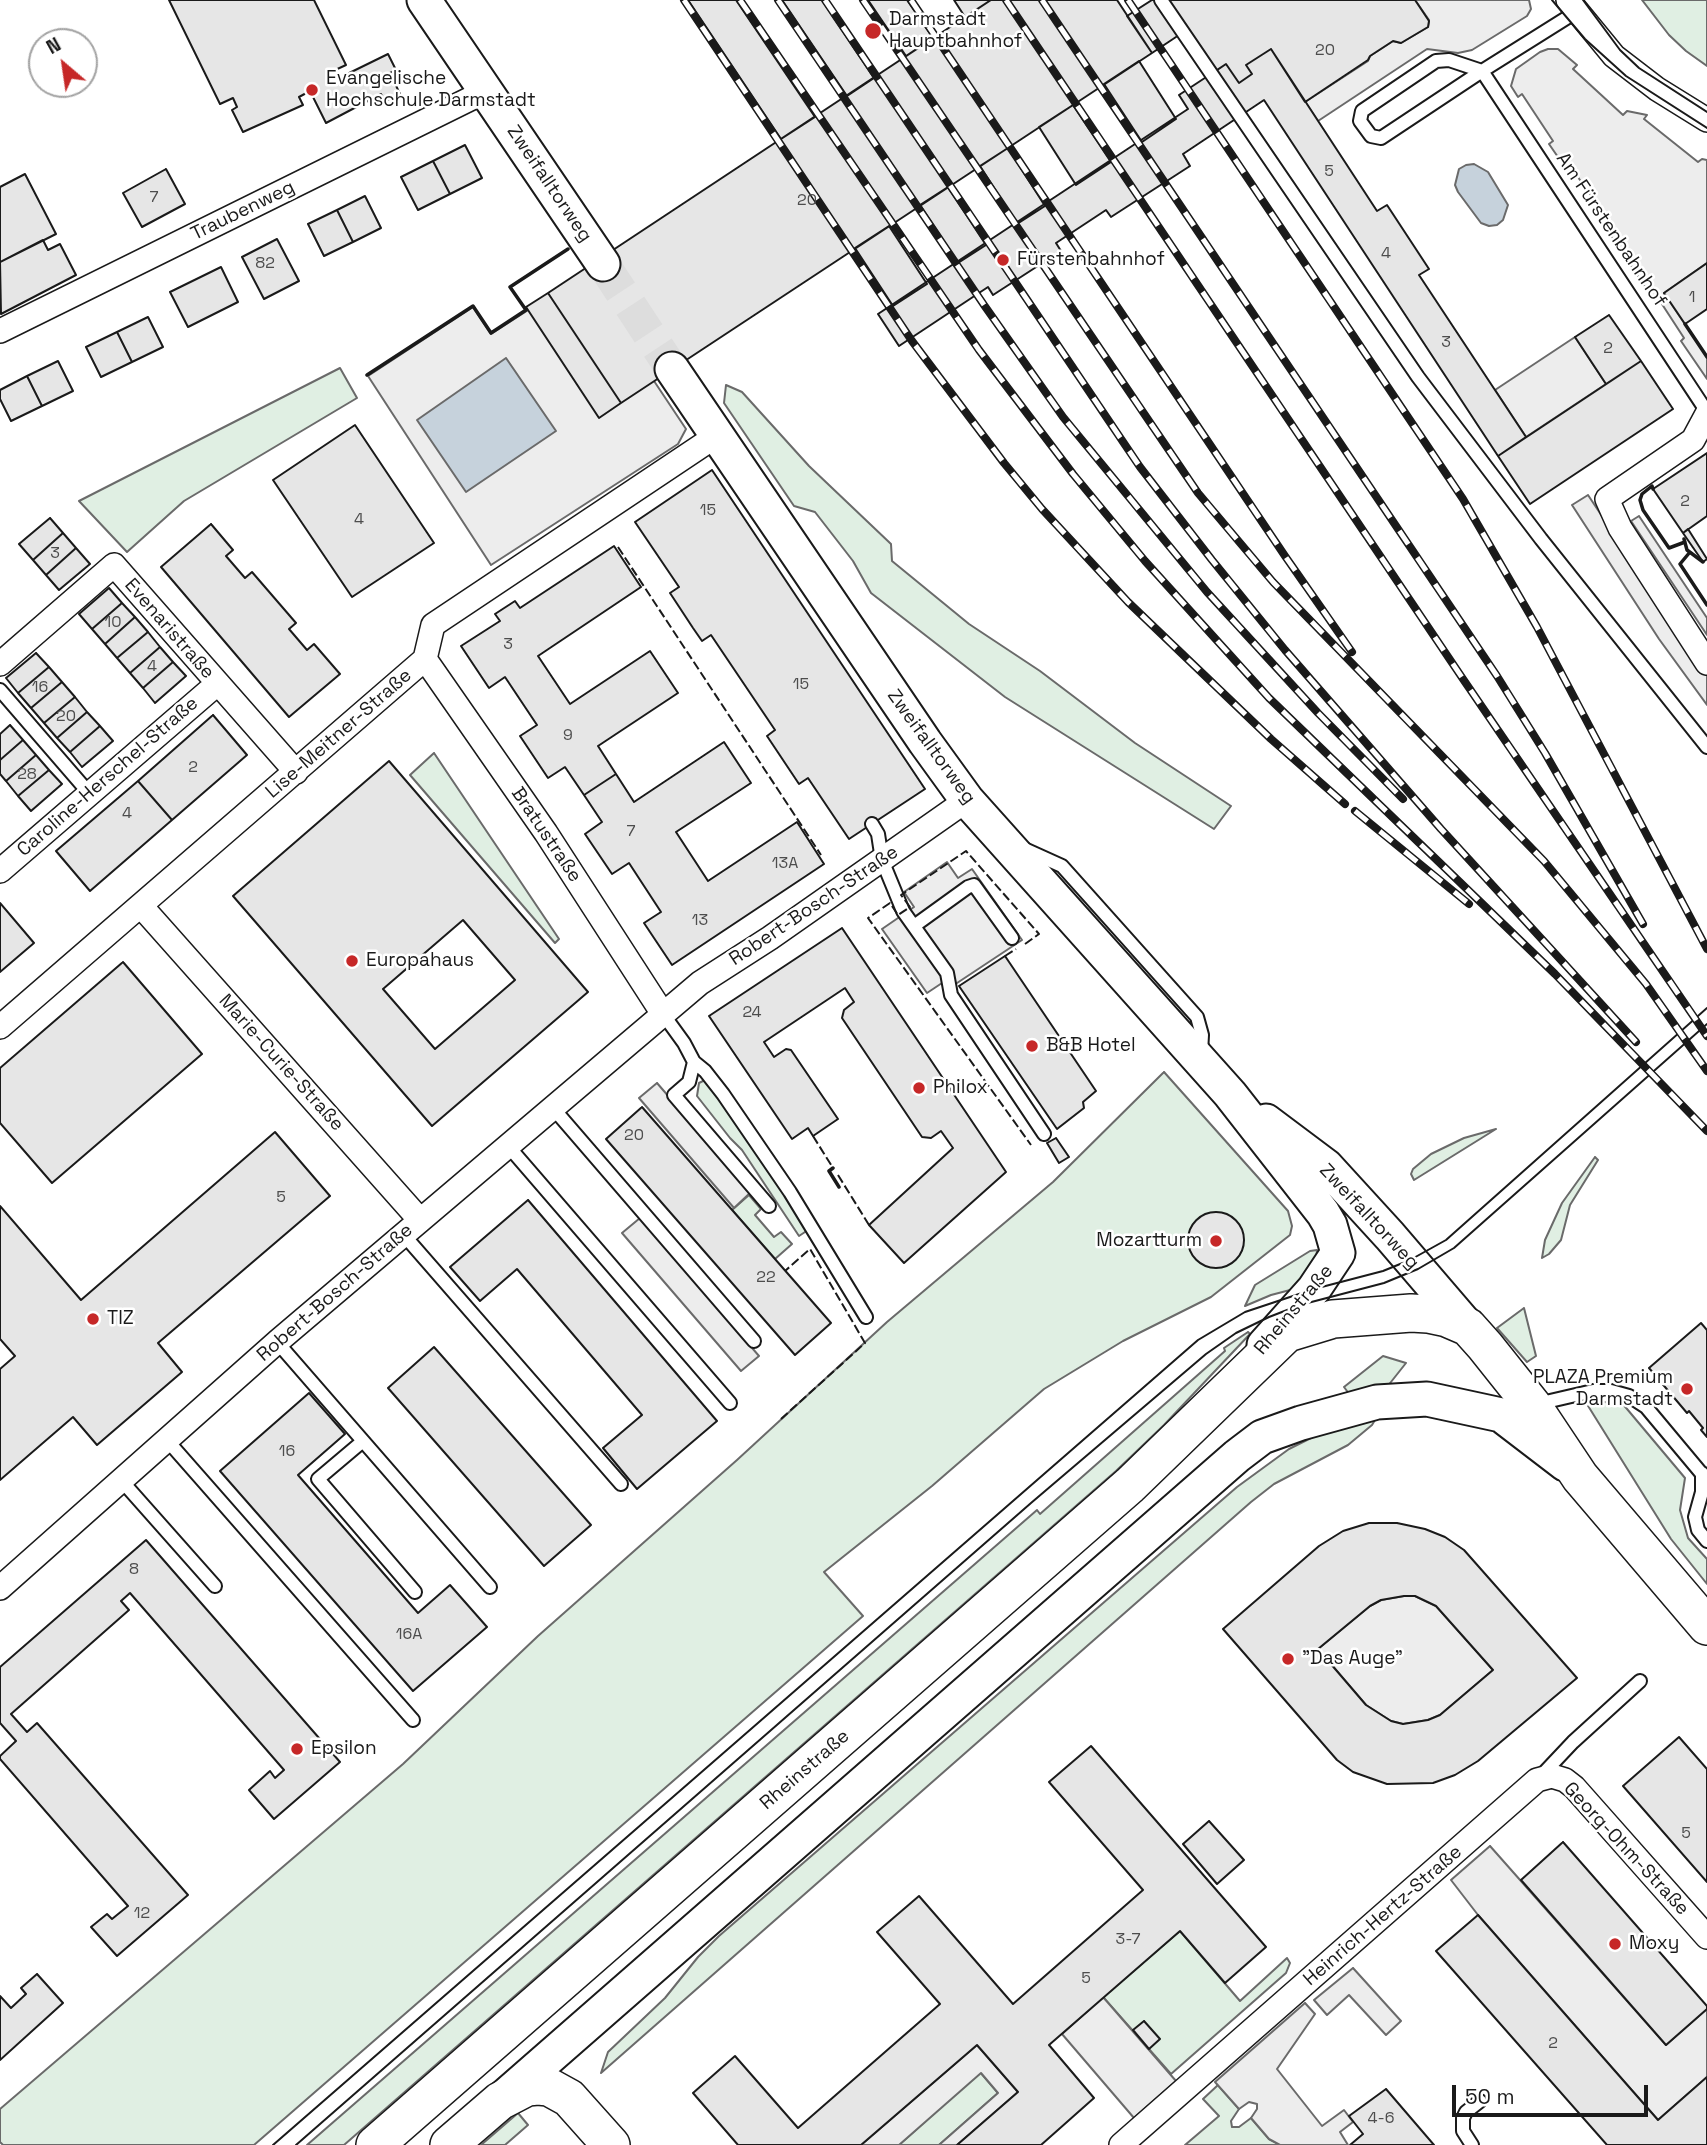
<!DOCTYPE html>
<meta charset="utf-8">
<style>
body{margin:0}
#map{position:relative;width:1707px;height:2145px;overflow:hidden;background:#fff;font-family:"Space Grotesk",sans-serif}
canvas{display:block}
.north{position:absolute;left:28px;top:28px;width:70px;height:70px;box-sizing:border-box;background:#fff;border:2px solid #a3a3a3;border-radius:50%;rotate:331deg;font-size:19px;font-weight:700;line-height:28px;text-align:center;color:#1a1a1a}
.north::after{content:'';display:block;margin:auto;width:24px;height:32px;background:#c62828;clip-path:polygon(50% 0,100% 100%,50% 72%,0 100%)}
.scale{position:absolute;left:1452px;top:2085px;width:196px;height:32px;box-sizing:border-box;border:4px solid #1a1a1a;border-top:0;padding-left:9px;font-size:21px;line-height:24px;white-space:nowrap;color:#1a1a1a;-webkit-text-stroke:5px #fff;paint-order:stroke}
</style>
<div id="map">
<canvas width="1707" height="2145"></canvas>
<div class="north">N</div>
<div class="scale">50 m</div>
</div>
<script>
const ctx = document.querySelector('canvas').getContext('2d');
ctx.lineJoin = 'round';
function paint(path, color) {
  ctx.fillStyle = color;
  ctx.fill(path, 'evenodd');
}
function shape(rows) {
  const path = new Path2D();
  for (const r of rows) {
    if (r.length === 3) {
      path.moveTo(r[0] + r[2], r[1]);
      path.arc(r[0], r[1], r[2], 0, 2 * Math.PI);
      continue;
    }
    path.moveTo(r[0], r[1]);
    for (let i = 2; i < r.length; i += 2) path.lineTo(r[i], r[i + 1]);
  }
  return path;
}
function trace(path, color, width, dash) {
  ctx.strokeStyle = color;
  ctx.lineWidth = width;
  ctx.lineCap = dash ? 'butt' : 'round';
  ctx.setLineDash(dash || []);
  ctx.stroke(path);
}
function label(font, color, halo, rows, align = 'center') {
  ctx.font = font + ' "Space Grotesk",sans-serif';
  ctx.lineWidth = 5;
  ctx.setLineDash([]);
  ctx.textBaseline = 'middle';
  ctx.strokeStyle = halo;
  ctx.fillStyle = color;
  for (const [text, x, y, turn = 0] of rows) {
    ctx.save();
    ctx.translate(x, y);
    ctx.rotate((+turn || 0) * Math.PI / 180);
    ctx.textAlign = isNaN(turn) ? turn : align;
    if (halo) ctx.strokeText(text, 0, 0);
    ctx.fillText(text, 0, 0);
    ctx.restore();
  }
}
const green = shape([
 [1642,0,1707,0,1707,66,1686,51,1669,35,1642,0],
 [340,368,357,398,184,501,127,552,79,501,340,368],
 [726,385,742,392,809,466,891,544,892,561,969,624,1040,671,1135,743,1231,806,1214,829,1005,697,871,593,853,561,815,512,794,506,724,403,726,385],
 [434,753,559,939,555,943,410,775,434,753],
 [1164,1072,1288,1211,1292,1226,1290,1235,1211,1297,1123,1341,1044,1389,932,1486,824,1572,863,1616,254,2145,3,2145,0,2142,0,2109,403,1764,538,1636,737,1460,887,1322,1053,1182,1164,1072],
 [705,1080,717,1093,808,1230,799,1236,742,1150,730,1138,697,1096,699,1083,705,1080],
 [1496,1129,1480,1139,1414,1180,1411,1174,1413,1169,1431,1154,1464,1138,1496,1129],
 [1595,1157,1598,1160,1570,1205,1561,1240,1549,1254,1542,1258,1545,1240,1562,1203,1595,1157],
 [749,1195,761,1209,755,1215,774,1237,781,1232,792,1244,775,1259,732,1210,749,1195],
 [1317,1250,1316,1261,1294,1289,1271,1295,1245,1306,1255,1285,1310,1251,1317,1250],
 [1524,1308,1536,1356,1527,1362,1497,1328,1524,1308],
 [1248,1332,1250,1334,1164,1425,1116,1471,344,2145,307,2145,1037,1510,1040,1514,1225,1351,1224,1348,1248,1332],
 [1383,1356,1406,1363,1387,1387,1350,1395,1344,1387,1383,1356],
 [1585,1401,1622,1403,1685,1478,1680,1510,1688,1538,1707,1559,1707,1584,1671,1539,1585,1401],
 [1378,1415,1372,1425,1348,1445,1274,1484,1251,1502,601,2073,608,2052,665,1998,698,1957,719,1936,1237,1487,1289,1449,1319,1434,1378,1415],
 [1180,1931,1240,2001,1287,1958,1290,1963,1286,1973,1171,2074,1103,1997,1180,1931],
 [980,2072,998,2093,939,2145,899,2145,980,2072],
 [1218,2085,1239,2109,1231,2121,1232,2127,1239,2127,1251,2118,1269,2139,1280,2145,1185,2145,1219,2116,1203,2099,1218,2085],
 [518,2113,528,2125,505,2145,481,2145,518,2113]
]);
const parking = shape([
 [1415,0,1529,0,1531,9,1527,16,1472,50,1458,53,1427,49,1318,121,1305,102,1368,61,1370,56,1393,41,1401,43,1428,27,1429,20,1415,0],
 [1548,49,1558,49,1577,65,1573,69,1623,115,1627,111,1647,115,1644,119,1698,162,1702,159,1707,160,1707,263,1664,293,1707,357,1707,379,1681,341,1684,338,1658,298,1654,300,1594,210,1598,206,1564,157,1560,160,1549,144,1553,141,1522,94,1518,97,1511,86,1516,69,1540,52,1548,49],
 [550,296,654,381,686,429,678,444,491,565,368,376,473,307,491,334,550,296],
 [1575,337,1606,384,1526,437,1495,390,1575,337],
 [1588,495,1707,675,1707,705,1659,639,1572,505,1588,495],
 [1639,516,1707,618,1707,635,1631,521,1639,516],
 [947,862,958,878,972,869,1022,940,948,989,942,983,927,993,882,929,914,907,904,892,947,862],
 [657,1083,751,1192,734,1208,639,1098,657,1083],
 [640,1218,759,1356,741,1371,622,1233,640,1218],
 [1404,1596,1415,1596,1436,1606,1493,1670,1440,1715,1428,1720,1403,1724,1391,1721,1366,1705,1318,1649,1370,1606,1381,1600,1404,1596],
 [1490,1846,1666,2045,1707,2009,1707,2077,1658,2120,1478,1915,1451,1880,1490,1846],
 [1353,1968,1401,2021,1386,2035,1349,1995,1327,2015,1314,2000,1353,1968],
 [1103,1997,1176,2081,1134,2118,1062,2034,1103,1997],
 [1305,2003,1315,2014,1277,2069,1322,2126,1344,2110,1353,2122,1340,2132,1348,2145,1280,2145,1269,2139,1251,2118,1257,2109,1257,2104,1249,2102,1239,2109,1215,2082,1305,2003],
 [977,2045,1018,2092,957,2145,939,2145,998,2093,981,2073,899,2145,861,2145,977,2045]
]);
const water = shape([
 [1474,164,1488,172,1508,205,1503,220,1497,225,1489,226,1481,223,1458,192,1455,185,1459,169,1466,165,1474,164],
 [506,358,556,431,466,492,417,420,506,358]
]);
const building = shape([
 [169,0,314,0,346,65,333,71,337,79,388,54,396,70,390,73,400,94,385,101,381,94,326,123,310,91,299,97,303,105,243,132,232,110,237,107,233,98,220,104,169,0],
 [688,0,736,0,815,117,781,139,688,0],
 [782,0,822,0,874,78,847,96,782,0],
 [868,0,907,0,933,38,906,56,868,0],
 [954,0,991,0,965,17,954,0],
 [991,0,1117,0,1152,53,621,403,548,293,991,0],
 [1152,0,1415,0,1429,21,1428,27,1401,43,1393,41,1370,56,1368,60,1305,102,1271,49,1246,65,1252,74,1239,83,1226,64,1207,77,1179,35,1152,53,1127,16,1152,0],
 [1271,49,1377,211,1387,205,1429,269,1419,275,1526,437,1498,456,1264,100,1183,154,1190,166,1111,217,1106,210,1056,243,1061,251,993,295,988,287,899,346,878,314,1188,109,1179,95,1226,64,1239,83,1252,74,1246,65,1271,49],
 [1139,61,1176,119,1142,142,1104,84,1139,61],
 [1073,105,1111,162,1076,185,1039,127,1073,105],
 [465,145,482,178,450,194,433,161,465,145],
 [1008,148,1045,206,1017,224,980,166,1008,148],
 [433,161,450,194,418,210,401,177,433,161],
 [166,169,185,204,142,227,123,193,166,169],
 [25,174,56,234,0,262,0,187,25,174],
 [948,187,986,245,958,263,920,205,948,187],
 [365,196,381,228,353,242,337,210,365,196],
 [337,210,353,242,324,256,308,224,337,210],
 [889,226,927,284,893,306,855,248,889,226],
 [277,239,299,281,264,299,242,257,277,239],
 [43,240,48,250,60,244,76,275,1,314,0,262,43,240],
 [1707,263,1707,309,1685,324,1664,293,1707,263],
 [221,267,238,302,188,327,170,292,221,267],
 [548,293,621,403,599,418,526,307,548,293],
 [1609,315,1641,361,1606,384,1575,337,1609,315],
 [148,317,163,347,132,362,117,332,148,317],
 [117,332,132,362,101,377,86,347,117,332],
 [58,361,73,391,42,406,27,376,58,361],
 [1641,361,1673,409,1530,504,1498,456,1641,361],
 [27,376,42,406,11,421,0,399,0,390,27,376],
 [355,425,434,543,352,597,273,480,355,425],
 [1707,453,1707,516,1683,533,1653,489,1707,453],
 [712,470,925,789,849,839,808,778,799,784,767,736,775,730,711,635,702,641,693,628,670,593,679,587,635,522,712,470],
 [50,518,63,533,33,560,19,544,50,518],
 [211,524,233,550,226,556,245,578,252,572,296,623,289,629,307,650,314,644,340,674,289,717,161,567,211,524],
 [1688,529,1707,559,1703,562,1683,533,1688,529],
 [63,533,76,548,46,575,33,560,63,533],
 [614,546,641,587,538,656,570,704,650,651,678,693,598,746,616,774,584,795,565,767,548,778,520,736,537,725,505,677,489,688,461,646,500,621,495,614,515,601,520,608,614,546],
 [76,548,90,564,59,590,46,575,76,548],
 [109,588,122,603,92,629,79,614,109,588],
 [122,603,135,617,105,644,92,629,122,603],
 [135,617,148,632,117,658,105,644,135,617],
 [148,632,160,647,130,673,117,658,148,632],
 [160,647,173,662,143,688,130,673,160,647],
 [36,653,49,667,18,693,6,678,36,653],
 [173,662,186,676,155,703,143,688,173,662],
 [49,667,62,682,31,708,18,693,49,667],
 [62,682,75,697,44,723,31,708,62,682],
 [75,697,87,712,57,738,44,723,75,697],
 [87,712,100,726,70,752,57,738,87,712],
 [213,715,247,755,172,820,138,781,213,715],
 [10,725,23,740,0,760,0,734,10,725],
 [100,726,113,741,82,767,70,752,100,726],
 [23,740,36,755,6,781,0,774,0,760,23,740],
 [724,742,751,783,676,832,708,881,797,822,824,864,672,965,644,923,661,912,629,863,612,874,585,834,602,822,584,795,616,774,634,802,724,742],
 [36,755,49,770,18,796,6,781,36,755],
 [389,761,588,992,432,1126,233,896,389,761],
 [463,920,515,980,435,1049,383,989,463,920],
 [49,770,62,784,31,811,18,796,49,770],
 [138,781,172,820,90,891,56,851,138,781],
 [0,903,34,943,0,972,0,903],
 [842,928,1006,1172,904,1263,869,1225,953,1148,941,1131,931,1138,922,1137,842,1018,844,1010,854,1002,845,988,764,1042,774,1057,786,1049,791,1050,838,1119,813,1136,808,1128,792,1139,709,1016,842,928],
 [1005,956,1096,1091,1083,1102,1084,1108,1057,1129,959,986,1005,956],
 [123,962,202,1054,52,1183,0,1123,0,1068,123,962],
 [642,1107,831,1323,795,1355,606,1139,642,1107],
 [275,1132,330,1196,158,1343,182,1372,97,1445,73,1417,0,1480,0,1369,15,1356,0,1339,0,1206,81,1300,275,1132],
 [1056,1138,1069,1157,1059,1163,1047,1143,1056,1138],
 [528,1200,717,1421,637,1489,603,1448,642,1415,517,1269,480,1301,450,1267,528,1200],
 [1216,1240,28],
 [1701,1323,1707,1330,1707,1437,1701,1430,1703,1428,1689,1411,1687,1413,1649,1368,1701,1323],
 [434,1347,591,1525,544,1566,388,1388,434,1347],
 [309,1393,345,1434,298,1475,418,1613,450,1585,487,1627,413,1691,220,1471,309,1393],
 [1369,1523,1397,1523,1425,1529,1445,1537,1464,1550,1577,1678,1478,1761,1455,1775,1433,1783,1387,1784,1353,1772,1337,1760,1223,1629,1319,1546,1343,1531,1369,1523],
 [1404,1596,1415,1596,1436,1606,1493,1670,1440,1715,1428,1720,1403,1724,1391,1721,1366,1705,1318,1649,1370,1606,1381,1600,1404,1596],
 [146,1540,340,1762,274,1819,249,1790,270,1771,275,1778,284,1770,130,1593,121,1601,129,1610,11,1714,27,1732,37,1723,188,1895,117,1956,91,1927,107,1914,112,1919,128,1906,0,1759,0,1756,16,1741,0,1723,0,1667,146,1540],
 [1679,1737,1707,1769,1707,1882,1623,1786,1679,1737],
 [1091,1746,1266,1947,1225,1983,1180,1931,1049,2045,1094,2098,1041,2145,957,2145,1018,2092,977,2045,861,2145,738,2145,693,2093,735,2056,798,2128,940,2004,877,1932,919,1896,1013,2004,1143,1890,1049,1782,1091,1746],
 [1209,1821,1244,1860,1217,1884,1183,1844,1209,1821],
 [1563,1842,1707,2006,1707,2009,1666,2045,1521,1880,1563,1842],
 [1478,1915,1658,2120,1707,2077,1707,2145,1607,2145,1436,1951,1478,1915],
 [37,1974,63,2003,0,2060,0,1996,11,2008,26,1994,21,1988,37,1974],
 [1144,2021,1160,2039,1149,2049,1133,2030,1144,2021],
 [1386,2089,1434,2145,1350,2145,1363,2134,1349,2116,1386,2089]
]);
const secondaryTunnel = shape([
 [603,264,672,369]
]);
const lane = shape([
 [1161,0,1418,377,1541,539,1707,747],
 [1576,12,1482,71,1381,138,1371,136,1360,121,1362,111,1436,61,1449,60,1482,71,1707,412],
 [0,690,89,793],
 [872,824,878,834,882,860,903,911,947,973,951,995,1044,1134],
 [1020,847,1062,866,1197,1017,1202,1035,1201,1053],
 [914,926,968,887,974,885,1012,938],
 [663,1014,684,1043,694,1062,689,1082,674,1095,769,1206],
 [694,1062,705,1071,723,1094,790,1192,866,1317],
 [553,1108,754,1341],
 [509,1147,730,1403],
 [403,1234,621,1484],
 [277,1342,490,1587],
 [1537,1404,1593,1391,1611,1391,1629,1396,1646,1407,1707,1480],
 [166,1439,413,1720],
 [363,1441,318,1479,415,1592],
 [1702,1473,1702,1492,1695,1517,1698,1530,1707,1541],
 [121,1480,215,1586],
 [1540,1777,1573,1742,1640,1681],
 [1472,2145,1463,2131,1463,2118,1466,2112,1480,2101]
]);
const street = shape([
 [1568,0,1614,56,1657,89,1707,120],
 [0,331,486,91],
 [1707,414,1693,440,1607,499,1620,528,1707,663],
 [425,659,546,833,663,1014],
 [0,664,114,565,296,772],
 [0,871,217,684],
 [141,906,420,1220],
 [0,1027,425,659,433,625,716,436],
 [0,1588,277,1342,700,983,770,938,967,800],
 [1121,2145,1537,1780,1552,1776,1565,1780,1574,1787,1707,1937]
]);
const secondary = shape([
 [424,0,603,264],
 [672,369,925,742,967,800,1230,1094,1323,1213,1330,1225,1338,1253,1314,1289,1264,1345],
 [1266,1121,1326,1166,1390,1236,1468,1327],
 [504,2097,1237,1456,1262,1437,1301,1423,1377,1402,1427,1399,1501,1415,1565,1464]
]);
const primary = shape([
 [375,2145,1130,1485,1287,1333,1333,1319,1411,1313,1428,1314,1447,1318,1468,1327,1485,1346,1532,1405,1580,1477,1707,1626],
 [449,2145,500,2101,527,2087,538,2086,549,2087,569,2098,611,2145]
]);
const tram = shape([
 [1552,0,1585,39,1626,76,1707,128],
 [1583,0,1620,50,1639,68,1707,112],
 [273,2145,1198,1340,1245,1312,1314,1289,1383,1271,1410,1260,1446,1240,1707,1008],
 [296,2145,1031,1503,1206,1354,1236,1333,1269,1317,1300,1305,1384,1283,1418,1269,1454,1248,1707,1024]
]);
const rail = shape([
 [684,0,912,341,1004,463,1042,509,1128,602,1271,739,1345,804],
 [740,0,979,350,1073,474,1145,561,1269,698,1555,974,1707,1131],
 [778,0,984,305,1063,417,1207,592,1318,713,1403,799],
 [825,0,1140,467,1212,560,1285,650,1441,829,1636,1042],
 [863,0,1198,493,1273,582,1544,861,1646,984,1707,1071],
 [911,0,1285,556,1352,652],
 [1006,0,1463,679,1707,1036],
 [1042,0,1497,676,1545,753,1643,924],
 [1128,0,1463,499,1537,627,1707,949],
 [1355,811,1469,904]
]);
const fence = shape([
 [618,547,821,855],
 [1025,944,1039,934,966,851,901,895,910,907,898,915,890,903,868,918,1031,1145],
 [1005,956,1016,949],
 [813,1136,833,1168],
 [838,1175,869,1225],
 [781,1419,865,1343,810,1249,785,1271]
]);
const wall = shape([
 [1685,324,1707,357],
 [367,375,473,306,491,333,526,310,510,287,568,249],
 [1653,489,1652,486,1642,494,1640,500,1643,510,1669,548,1685,542],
 [1684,539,1687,550,1703,562],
 [1690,552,1680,564,1707,605],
 [833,1168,829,1171,839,1187]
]);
const markers = [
 [873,31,9,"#c62828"],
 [312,90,7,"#c62828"],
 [1003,260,7,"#c62828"],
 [352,961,7,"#c62828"],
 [1032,1046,7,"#c62828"],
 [919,1088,7,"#c62828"],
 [1216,1241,7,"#c62828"],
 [93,1319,7,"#c62828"],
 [1687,1389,7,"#c62828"],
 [1288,1659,7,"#c62828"],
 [297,1749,7,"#c62828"],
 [1615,1944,7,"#c62828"]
];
const numberNames = [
 ["20",1325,51],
 ["5",1329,172],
 ["7",154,198],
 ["20",807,201],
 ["4",1386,254],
 ["82",265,264],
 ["1",1692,298],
 ["3",1446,343],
 ["2",1608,349],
 ["2",1685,502],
 ["15",708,511],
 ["4",359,520],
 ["3",55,554],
 ["10",113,623],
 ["3",508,645],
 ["4",152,667],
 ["15",801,685],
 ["16",40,688],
 ["20",66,717],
 ["9",568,736],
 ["2",193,768],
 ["28",27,775],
 ["4",127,814],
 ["7",631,832],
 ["13A",785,864],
 ["13",700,921],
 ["24",752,1013],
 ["20",634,1136],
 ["5",281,1198],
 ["22",766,1278],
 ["16",287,1452],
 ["8",134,1570],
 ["16A",409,1635],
 ["5",1686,1834],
 ["12",142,1914],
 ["3-7",1128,1940],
 ["5",1086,1979],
 ["2",1553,2044],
 ["4-6",1381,2119]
];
const poiNames = [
 ["Darmstadt",889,20],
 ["Hauptbahnhof",889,42],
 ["Evangelische",326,79],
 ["Hochschule Darmstadt",326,101],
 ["Fürstenbahnhof",1017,260],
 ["Europahaus",366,961],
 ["B&B Hotel",1046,1046],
 ["Philox",933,1088],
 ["Mozartturm",1202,1241,"right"],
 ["TIZ",107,1319],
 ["PLAZA Premium",1673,1378,"right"],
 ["Darmstadt",1673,1400,"right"],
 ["\"Das Auge\"",1302,1659],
 ["Epsilon",311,1749],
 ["Moxy",1629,1944]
];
const streetNames = [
 ["Zweifalltorweg",549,184,56],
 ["Traubenweg",243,211,-26],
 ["Am Fürstenbahnhof",1611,230,56],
 ["Evenaristraße",169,629,49],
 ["Lise-Meitner-Straße",339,734,-41],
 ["Zweifalltorweg",931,747,54],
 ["Caroline-Herschel-Straße",108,777,-41],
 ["Bratustraße",546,835,56],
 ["Robert-Bosch-Straße",814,906,-34],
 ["Marie-Curie-Straße",281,1063,48],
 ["Zweifalltorweg",1369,1217,47],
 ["Robert-Bosch-Straße",335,1293,-41],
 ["Rheinstraße",1294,1310,-50],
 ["Rheinstraße",805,1770,-41],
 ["Georg-Ohm-Straße",1626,1849,47],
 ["Heinrich-Hertz-Straße",1383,1916,-41]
];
paint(green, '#e0efe3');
trace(green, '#6a6a6a', 2);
paint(parking, '#ededed');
trace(parking, '#6a6a6a', 2);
paint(water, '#c6d2dc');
trace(water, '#6a6a6a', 2);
paint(building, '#e6e6e6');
trace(building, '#1a1a1a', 2);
trace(secondaryTunnel, '#ddd', 33, [33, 17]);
trace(lane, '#1a1a1a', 16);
trace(street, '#1a1a1a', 26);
trace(secondary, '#1a1a1a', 37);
trace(primary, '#1a1a1a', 40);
trace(lane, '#fff', 12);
trace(street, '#fff', 23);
trace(secondary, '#fff', 33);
trace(primary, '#fff', 37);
trace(tram, '#1a1a1a', 2);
trace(rail, '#1a1a1a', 8);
trace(rail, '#fff', 5, [16]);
trace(fence, '#1a1a1a', 2, [9, 3.5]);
trace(wall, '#1a1a1a', 3.5);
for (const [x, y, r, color] of markers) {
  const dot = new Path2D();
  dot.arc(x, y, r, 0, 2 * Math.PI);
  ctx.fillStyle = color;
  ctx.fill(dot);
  trace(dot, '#fff', 2.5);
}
label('16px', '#4d4d4d', null, numberNames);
label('19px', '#1a1a1a', '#fff', poiNames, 'left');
label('19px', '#1a1a1a', '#fff', streetNames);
</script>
